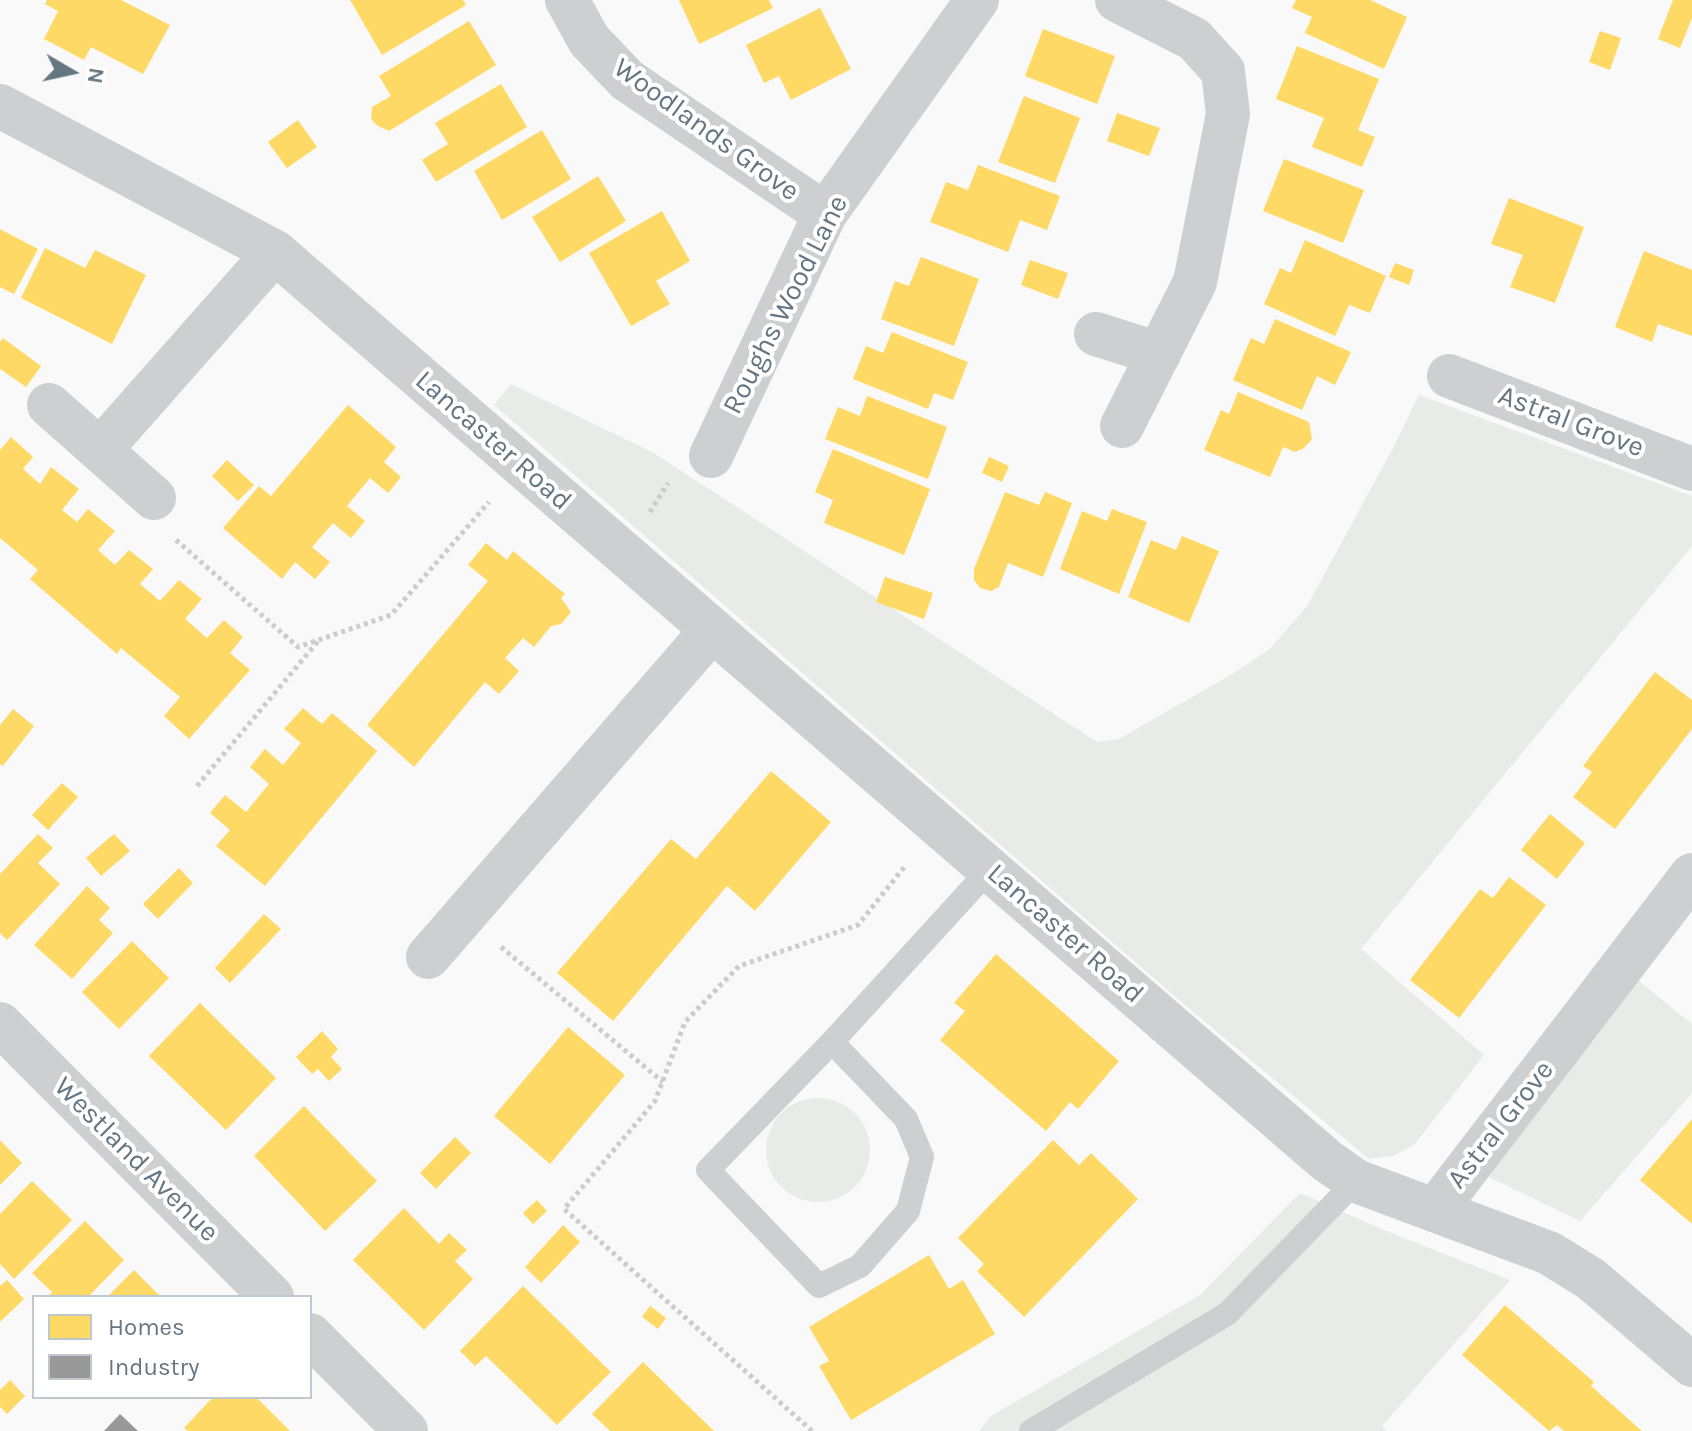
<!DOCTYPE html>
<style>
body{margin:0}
#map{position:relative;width:1692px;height:1431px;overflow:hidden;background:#f9f9f9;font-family:Karla,sans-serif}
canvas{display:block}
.legend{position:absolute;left:32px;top:1295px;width:280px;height:104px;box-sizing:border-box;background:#fff;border:2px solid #c1c8cd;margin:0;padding:10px 14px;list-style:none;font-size:24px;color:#657683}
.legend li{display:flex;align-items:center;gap:16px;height:40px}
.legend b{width:40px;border:2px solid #c1c8cd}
.north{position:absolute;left:32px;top:32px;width:80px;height:80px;-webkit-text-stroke:6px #fff;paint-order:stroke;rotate:99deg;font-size:22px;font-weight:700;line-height:32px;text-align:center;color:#657683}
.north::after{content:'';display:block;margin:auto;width:28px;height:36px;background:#657683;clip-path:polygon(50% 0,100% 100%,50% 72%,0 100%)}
</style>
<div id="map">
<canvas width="1692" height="1431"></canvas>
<ul class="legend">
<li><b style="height:22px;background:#ffd966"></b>Homes</li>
<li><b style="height:22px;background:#999"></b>Industry</li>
</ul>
<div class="north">N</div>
</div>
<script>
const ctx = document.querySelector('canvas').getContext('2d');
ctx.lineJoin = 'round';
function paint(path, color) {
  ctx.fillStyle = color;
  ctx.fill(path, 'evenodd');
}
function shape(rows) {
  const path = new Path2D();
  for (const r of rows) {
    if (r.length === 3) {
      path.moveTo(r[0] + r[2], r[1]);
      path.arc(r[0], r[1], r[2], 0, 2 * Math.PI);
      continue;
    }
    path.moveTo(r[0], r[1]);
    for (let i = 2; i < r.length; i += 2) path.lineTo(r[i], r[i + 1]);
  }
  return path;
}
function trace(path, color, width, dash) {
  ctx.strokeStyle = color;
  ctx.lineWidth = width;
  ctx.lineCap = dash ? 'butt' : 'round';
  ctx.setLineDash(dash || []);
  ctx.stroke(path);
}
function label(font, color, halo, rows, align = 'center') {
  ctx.font = font + ' Karla,sans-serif';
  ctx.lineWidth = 8;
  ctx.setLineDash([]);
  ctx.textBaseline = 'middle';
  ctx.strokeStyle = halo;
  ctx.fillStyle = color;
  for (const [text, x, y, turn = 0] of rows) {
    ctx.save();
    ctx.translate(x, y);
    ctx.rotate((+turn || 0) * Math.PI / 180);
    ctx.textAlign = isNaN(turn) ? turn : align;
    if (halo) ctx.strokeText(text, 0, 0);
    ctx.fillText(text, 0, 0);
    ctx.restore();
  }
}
const green = shape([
 [511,384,654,453,1097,742,1119,739,1234,673,1270,649,1307,606,1393,448,1419,395,1692,496,1692,546,1361,949,1484,1055,1415,1144,1393,1156,1369,1159,1179,1000,494,405],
 [1630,974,1692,1024,1692,1093,1580,1221,1489,1177,1484,1164],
 [818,1150,52],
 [1300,1193,1379,1228,1510,1280,1382,1426,1387,1431,979,1431,991,1416,1200,1295]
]);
const homes = shape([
 [47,0,121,0,170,25,143,74,91,47,84,60,44,39,58,11,45,4],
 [350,0,463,0,466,5,382,55],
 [679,0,769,0,773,8,699,44],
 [1296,0,1370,0,1407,17,1384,69,1305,33,1312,17,1292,8],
 [1673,0,1692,0,1692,18,1680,48,1658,39],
 [820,8,851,69,791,100,779,76,764,83,746,45],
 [469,21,496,65,389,131,376,125,371,118,372,107,391,96,379,76],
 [1043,29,1115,56,1097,104,1025,76],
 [1600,31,1621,38,1610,70,1589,62],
 [1297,46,1379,79,1358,130,1375,137,1362,167,1312,147,1324,118,1276,99],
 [501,84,527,127,436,182,422,160,448,144,435,123],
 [1024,96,1080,118,1055,183,998,162],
 [1117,113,1160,128,1149,156,1107,141],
 [298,120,317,147,287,168,268,142],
 [542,130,571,179,502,220,474,171],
 [1284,159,1364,190,1343,243,1263,211],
 [978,165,1060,196,1047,230,1020,220,1008,252,930,222,946,182,968,190],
 [598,176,626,221,560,262,532,217],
 [1509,198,1584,227,1555,303,1510,287,1523,255,1491,244],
 [662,211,690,261,656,281,670,304,631,326,589,253],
 [0,229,38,249,14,294,0,287],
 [1305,240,1386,276,1370,313,1349,305,1335,336,1264,304,1280,268,1291,273],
 [45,248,85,268,95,250,146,275,112,344,21,298],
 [1644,251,1692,270,1692,336,1658,324,1652,342,1615,327],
 [921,257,979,279,954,346,881,319,895,281,909,286],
 [1030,260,1068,273,1058,299,1021,285],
 [1395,263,1414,270,1409,285,1389,277],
 [1275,319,1351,352,1335,385,1317,376,1302,410,1233,380,1251,338,1264,344],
 [892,332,968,362,953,400,934,393,928,409,853,379,866,346,883,353],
 [3,338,41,366,26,387,0,369,0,342],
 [1238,392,1309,422,1312,439,1304,448,1295,452,1283,447,1270,477,1204,450,1221,410,1229,414],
 [867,396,947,427,928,479,825,439,838,407,860,416],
 [348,405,396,447,384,462,401,477,388,493,370,478,347,506,365,521,351,538,333,523,312,547,330,562,315,579,295,562,282,579,223,528,259,486,271,496],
 [11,437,33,457,23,469,40,484,51,467,79,489,62,510,77,522,88,509,115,531,98,550,115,565,129,550,153,569,140,584,160,601,179,580,202,599,185,619,207,638,224,620,243,637,230,653,250,670,189,739,164,716,180,697,121,648,117,654,30,579,38,570,0,538,0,450],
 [833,449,930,489,904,555,824,523,833,500,815,492],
 [989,457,1009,466,1002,482,982,473],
 [227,460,254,485,238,501,212,476],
 [1005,492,1039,505,1045,492,1072,503,1043,577,1008,563,999,587,991,591,980,588,974,580,974,569],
 [1112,509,1147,522,1119,594,1060,569,1082,511,1107,521],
 [1182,536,1219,551,1189,623,1128,597,1151,540,1176,550],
 [486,543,507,560,513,551,565,594,561,598,571,612,561,624,551,626,534,647,523,638,505,658,519,671,499,694,485,682,414,767,367,725,488,581,468,565],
 [885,577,933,593,924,619,876,602],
 [1655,672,1692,700,1692,729,1615,829,1573,797,1592,772,1583,766],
 [303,708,322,724,332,713,377,751,265,886,216,846,230,830,210,813,225,795,246,812,269,784,250,767,265,749,283,765,301,743,284,729],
 [13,709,34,726,3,766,0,764,0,725],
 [771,771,831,822,755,911,727,886,613,1021,557,973,671,839,696,859],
 [62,783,78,797,48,830,32,815],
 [1550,814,1585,843,1557,879,1521,850],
 [38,834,53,848,38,863,60,884,7,940,0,933,0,874],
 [114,834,130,851,101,876,86,858],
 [179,868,193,883,158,919,143,904],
 [1509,877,1546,905,1459,1018,1410,980,1480,889,1493,898],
 [87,886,110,908,99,920,113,933,72,979,34,945],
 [264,914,281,929,230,983,215,968],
 [132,941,169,978,119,1029,82,992],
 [996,954,1119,1061,1078,1109,1070,1102,1046,1131,940,1040,965,1011,954,1003],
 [200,1003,276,1078,226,1130,149,1056],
 [568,1027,625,1075,550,1164,494,1116],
 [322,1031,338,1049,331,1057,342,1069,329,1081,318,1069,312,1074,296,1057],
 [304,1106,377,1181,325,1231,254,1156],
 [1692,1119,1692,1224,1640,1180],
 [455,1137,471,1153,436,1189,420,1173],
 [0,1140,22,1163,0,1185],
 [1053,1140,1079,1165,1091,1153,1138,1199,1024,1317,977,1271,984,1264,958,1238],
 [32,1181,72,1220,14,1279,0,1264,0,1214],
 [537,1200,547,1211,533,1224,523,1213],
 [404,1208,439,1244,449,1233,467,1250,455,1261,473,1279,424,1330,353,1260],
 [85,1221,124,1260,88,1297,48,1297,52,1292,32,1273],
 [563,1225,580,1242,541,1283,525,1267],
 [929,1255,949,1289,963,1280,995,1334,851,1420,819,1366,829,1361,809,1327],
 [134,1270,161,1297,107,1297],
 [7,1280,24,1299,0,1322,0,1286],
 [523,1286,611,1372,557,1425,486,1356,475,1366,460,1351],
 [1505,1305,1594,1382,1591,1386,1642,1431,1564,1431,1557,1425,1549,1431,1462,1355],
 [650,1306,666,1318,658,1329,642,1317],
 [643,1362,680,1398,714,1431,610,1431,592,1414],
 [10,1380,25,1396,7,1414,0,1407,0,1390],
 [213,1397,256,1397,290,1431,188,1431,184,1428]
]);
const industry = shape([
 [120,1414,138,1431,104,1431]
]);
const path = shape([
 [650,512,668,483],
 [176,540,298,647,391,615,489,502],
 [197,786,319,640],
 [501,947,663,1082],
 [812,1431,564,1209,655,1101,685,1022,739,966,858,925,906,865]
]);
const lane = shape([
 [832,1042,906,1119,922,1157,908,1211,860,1266,819,1286,708,1170,832,1042,990,869],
 [1031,1431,1227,1314,1356,1181]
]);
const street = shape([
 [567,0,589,40,627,80,825,214],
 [1117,0,1194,39,1223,71,1228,114,1195,282,1122,426],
 [0,106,275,252,1326,1160,1356,1181,1549,1253,1591,1279,1692,1365],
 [1096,334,1159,354],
 [1449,376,1692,469],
 [49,405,154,498],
 [100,450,275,252],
 [711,456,825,214,977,0],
 [428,957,712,630],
 [0,1024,272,1297],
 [1436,1209,1692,875],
 [310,1335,406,1431]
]);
const streetNames = [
 ["Woodlands Grove",706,130,36],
 ["Roughs Wood Lane",786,305,-63],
 ["Astral Grove",1571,422,21],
 ["Lancaster Road",493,441,41],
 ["Lancaster Road",1065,934,41],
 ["Astral Grove",1501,1125,-52],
 ["Westland Avenue",136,1160,45]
];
paint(green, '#e8ebe6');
paint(homes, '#ffd966');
paint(industry, '#999');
trace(path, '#cbcccd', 5, [4, 4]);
trace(lane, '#cecfd0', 24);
trace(street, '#cecfd0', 44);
label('28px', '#657683', '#fff', streetNames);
</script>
